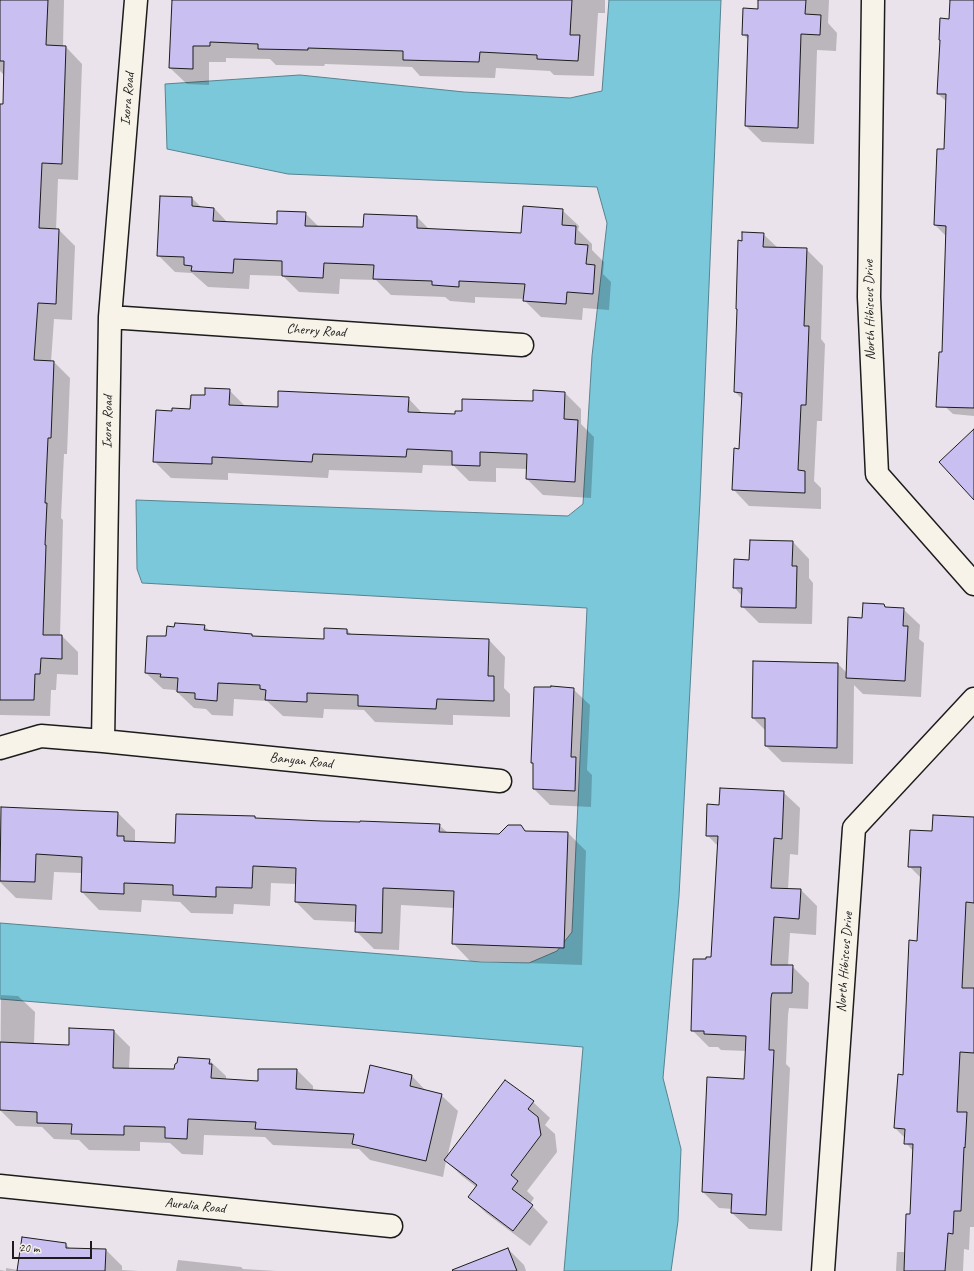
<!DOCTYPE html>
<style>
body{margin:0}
#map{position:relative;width:974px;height:1271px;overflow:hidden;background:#eae3eb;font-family:Caveat,sans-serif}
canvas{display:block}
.scale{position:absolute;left:12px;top:1241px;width:80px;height:18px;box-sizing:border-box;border:2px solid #1c1c1c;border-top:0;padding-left:5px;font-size:12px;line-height:14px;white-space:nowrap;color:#1c1c1c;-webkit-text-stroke:3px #f7f3e8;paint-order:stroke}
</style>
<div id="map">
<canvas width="974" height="1271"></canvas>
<div class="scale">20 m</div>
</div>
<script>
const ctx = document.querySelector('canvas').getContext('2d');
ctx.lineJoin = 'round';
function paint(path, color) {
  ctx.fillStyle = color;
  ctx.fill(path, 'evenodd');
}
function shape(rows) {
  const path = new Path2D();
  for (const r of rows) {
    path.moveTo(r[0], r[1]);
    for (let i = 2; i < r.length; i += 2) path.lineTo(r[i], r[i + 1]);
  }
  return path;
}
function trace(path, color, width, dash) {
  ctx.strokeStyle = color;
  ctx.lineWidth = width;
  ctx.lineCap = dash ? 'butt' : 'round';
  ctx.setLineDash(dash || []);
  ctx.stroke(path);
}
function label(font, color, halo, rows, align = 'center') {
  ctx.font = font + ' Caveat,sans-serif';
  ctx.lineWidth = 3;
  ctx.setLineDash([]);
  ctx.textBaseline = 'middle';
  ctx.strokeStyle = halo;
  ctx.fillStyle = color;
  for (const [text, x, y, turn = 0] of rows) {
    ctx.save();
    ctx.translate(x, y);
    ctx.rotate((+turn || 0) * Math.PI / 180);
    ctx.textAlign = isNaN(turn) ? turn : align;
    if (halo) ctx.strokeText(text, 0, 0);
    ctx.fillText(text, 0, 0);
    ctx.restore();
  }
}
const water = shape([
 [609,0,721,0,700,500,679,896,663,1078,681,1149,678,1221,671,1271,564,1271,583,1047,0,999,0,923,481,962,529,963,557,951,572,932,587,608,142,583,137,569,136,500,568,516,583,504,592,356,607,223,597,187,288,174,167,149,165,84,300,75,464,92,570,98,602,91,609,0]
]);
const shadow = shape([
 [0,0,64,0,63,47,66,47,82,64,78,180,58,179,56,230,59,230,75,246,72,320,54,319,51,362,54,362,70,378,67,454,64,454,61,518,63,520,60,636,62,636,78,652,78,675,57,674,56,690,51,690,50,716,0,715,0,105,4,105,5,76,0,71],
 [173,0,605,0,605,13,598,13,594,76,554,75,550,71,496,68,495,78,420,76,412,67,325,64,324,66,276,65,270,59,226,58,226,62,209,62,209,85,187,84,170,68],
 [759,0,829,0,828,23,837,33,836,51,817,50,814,144,762,142,746,126,749,40,743,34,759,10],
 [951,0,974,0,974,416,953,414,937,399,943,353,947,237,935,225,945,150,947,102,938,94,941,19,950,20],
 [192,198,202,208,214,208,228,223,278,225,305,213,319,227,364,228,365,215,417,217,429,229,522,234,562,210,579,226,578,230,592,244,592,250,604,262,603,274,611,282,609,310,583,308,582,320,541,317,524,300,525,299,475,297,475,303,450,301,445,297,391,295,376,280,340,279,339,294,299,292,283,276,250,275,249,289,208,287,192,273,175,272,158,255],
 [763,234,778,248,806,249,823,266,821,339,825,344,822,421,817,421,814,481,821,488,821,509,749,506,733,489,740,450,743,400,735,392,738,310,737,309,743,242],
 [229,390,246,407,279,408,408,398,423,414,456,415,534,402,565,393,581,409,581,424,594,437,591,498,543,495,527,479,527,469,496,468,496,482,469,481,454,466,423,465,422,473,329,470,328,478,228,473,228,480,171,478,154,461,173,412,191,410,206,396],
 [793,542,809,559,809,578,813,583,812,624,759,623,742,606,742,596,734,587],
 [884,605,887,608,903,609,920,625,919,639,924,643,921,697,863,694,854,685,853,764,782,762,766,746,766,731,753,718,838,664,847,673,863,619],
 [204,626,211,632,252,634,254,637,325,640,347,630,352,635,489,640,505,657,504,688,510,694,510,717,453,715,453,725,375,722,364,710,324,709,323,718,283,716,267,701,234,699,233,716,212,715,206,709,194,708,175,690,163,689,146,673,167,637],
 [573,689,590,705,587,770,592,775,591,807,550,805,534,789,534,764,532,762],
 [783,792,800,808,798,855,790,854,788,889,801,890,817,906,816,935,790,933,788,966,792,966,809,983,808,1009,789,1008,788,1015,786,1064,790,1068,782,1231,749,1229,732,1213,733,1209,719,1208,703,1192,745,1080,746,1051,721,1050,718,1047,709,1047,692,1030,707,960,712,958,718,846,707,835,720,806],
 [2,808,118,813,135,830,135,843,176,844,255,817,257,819,439,825,448,833,499,835,521,826,526,832,568,833,586,851,582,965,470,961,453,943,454,908,401,905,399,950,374,949,356,931,357,922,314,920,296,902,296,884,271,883,270,906,234,904,233,914,191,913,180,902,142,900,141,912,99,910,82,892,82,873,54,872,52,900,16,898,0,882],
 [974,818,974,1227,970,1227,969,1250,964,1249,963,1271,896,1271,897,1252,906,1252,911,1215,914,1152,906,1143,906,1139,895,1128,904,1076,918,942,921,878,909,866,933,832],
 [1,995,18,996,35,1012,34,1044,70,1046,114,1031,130,1047,129,1069,175,1070,209,1060,226,1076,226,1080,259,1082,297,1070,313,1086,313,1091,365,1094,412,1076,427,1092,441,1095,458,1111,447,1158,505,1081,533,1102,550,1118,545,1125,555,1134,557,1152,527,1191,534,1198,530,1204,548,1222,530,1246,486,1213,469,1197,476,1187,462,1176,446,1161,443,1177,370,1160,359,1149,273,1145,265,1137,204,1135,203,1155,182,1154,170,1143,140,1142,140,1151,89,1150,79,1140,54,1139,42,1127,16,1126,0,1110],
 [66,1244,70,1249,106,1250,122,1266,122,1270,139,1271,0,1271,0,1270,6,1271,6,1268,18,1270],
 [508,1249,524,1265,526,1271,485,1271],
 [178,1260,241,1267,243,1269,277,1271,176,1271]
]);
const building = shape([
 [0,0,48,0,46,45,66,46,62,164,42,163,39,228,59,229,56,304,38,303,34,360,54,361,51,438,48,438,45,503,47,503,45,545,46,545,43,635,62,635,62,659,41,658,40,674,35,674,34,700,0,700,0,104,3,104,4,61,0,61,0,0],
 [172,0,572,0,570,35,580,35,578,61,537,59,537,55,480,52,479,62,403,60,403,51,308,48,308,50,258,49,258,44,210,42,210,46,193,46,193,69,169,68,172,0],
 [758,0,806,0,805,14,821,15,820,35,801,34,798,128,745,126,748,35,742,35,743,8,758,9,758,0],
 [950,0,974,0,974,408,936,407,939,352,942,352,946,226,934,225,937,149,944,149,946,94,937,94,940,40,939,40,940,18,949,19,950,0],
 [160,196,192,197,192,206,214,208,213,221,277,224,277,211,306,212,305,226,363,227,364,214,417,216,417,228,521,233,523,206,563,209,562,225,576,226,575,244,588,245,586,264,595,265,593,294,567,292,566,304,523,301,525,284,459,281,459,287,432,285,432,281,373,279,374,265,324,263,323,278,282,276,282,261,234,259,233,273,191,271,192,266,184,265,184,257,157,256,160,196],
 [742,232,764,233,763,247,807,248,804,326,809,326,806,405,801,405,798,470,805,471,805,493,732,490,734,448,739,449,742,393,734,392,737,309,736,309,738,240,742,241,742,232],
 [205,388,230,389,229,405,278,407,278,391,409,397,408,412,455,414,455,411,462,411,462,399,533,401,533,390,565,392,564,419,578,420,575,482,526,479,527,454,480,452,480,466,452,465,452,451,407,449,406,457,313,454,312,462,212,457,212,464,153,462,156,410,172,411,172,408,190,409,191,395,205,395,205,388],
 [974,429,974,500,939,462,974,429],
 [750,540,793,541,792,566,797,566,796,608,741,607,742,588,733,588,734,559,749,560,750,540],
 [863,603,884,604,885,607,904,608,903,626,908,626,905,681,846,678,848,617,862,618,863,603],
 [175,623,205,625,204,630,252,634,252,636,324,639,324,628,347,629,347,634,489,639,488,676,494,676,494,701,437,699,436,709,358,706,358,695,307,693,307,702,265,700,266,690,260,689,260,685,218,683,217,701,195,699,195,693,177,692,178,678,160,677,161,674,145,673,147,636,166,636,167,626,174,627,175,623],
 [753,661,838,663,837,748,765,746,765,718,752,718,753,661],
 [551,686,574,688,571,757,576,757,575,791,533,789,533,763,531,763,534,687,551,687,551,686],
 [720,788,784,791,782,839,774,838,771,888,801,889,799,919,774,917,771,965,793,965,792,993,772,993,771,998,769,1050,774,1050,766,1215,731,1213,732,1194,702,1192,707,1077,744,1079,746,1036,704,1034,704,1031,691,1031,693,959,706,959,706,957,711,957,718,836,706,836,707,804,719,805,720,788],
 [1,807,118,812,117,836,124,836,124,841,175,843,176,814,255,816,255,818,322,821,360,822,360,821,440,824,439,832,499,834,508,825,521,825,525,831,568,832,564,948,452,944,454,891,383,888,382,933,355,932,356,905,295,902,296,868,253,866,252,888,216,887,216,897,173,895,173,885,124,883,124,894,81,892,82,857,36,854,35,882,0,881,1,807],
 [933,815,974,817,974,903,966,902,962,988,974,988,974,1053,960,1052,957,1112,967,1112,965,1148,964,1147,961,1211,954,1211,953,1234,948,1233,945,1271,904,1271,906,1214,910,1214,913,1144,904,1144,905,1129,894,1128,898,1074,903,1075,909,940,917,941,921,867,908,867,910,830,932,831,933,815],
 [69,1028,114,1030,113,1068,174,1069,175,1064,177,1063,178,1057,210,1059,209,1064,212,1064,211,1078,258,1081,258,1069,297,1069,296,1089,364,1093,370,1065,412,1075,410,1086,442,1094,426,1161,352,1144,354,1134,255,1129,256,1122,188,1119,187,1139,165,1138,165,1127,124,1126,124,1135,71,1134,72,1124,37,1123,37,1112,0,1110,0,1042,69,1045,69,1028],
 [505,1080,534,1101,528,1109,538,1117,541,1135,511,1175,518,1181,512,1189,533,1205,513,1231,468,1197,477,1185,444,1160,505,1080],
 [22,1237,66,1243,66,1248,106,1249,105,1271,17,1271,22,1237],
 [508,1248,517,1271,453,1271,452,1270,508,1248]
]);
const minor = shape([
 [873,0,869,297,877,474,974,584],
 [110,317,522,345],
 [103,741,110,317,136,0],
 [0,748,41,736,103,741,500,781],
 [0,1186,391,1226],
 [823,1271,854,828,974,699]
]);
const streetNames = [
 ["Ixora Road",128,99,-85],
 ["North Hibiscus Drive",870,310,-91],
 ["Cherry Road",316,331,4],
 ["Ixora Road",108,422,-89],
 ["Banyan Road",301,761,6],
 ["North Hibiscus Drive",845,962,-86],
 ["Auralia Road",195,1206,6]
];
paint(water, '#7cc8db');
trace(water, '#56838f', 1);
paint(shadow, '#0003');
paint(building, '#cabff1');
trace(building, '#1c1c1c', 1);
trace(minor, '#1c1c1c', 25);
trace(minor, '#f7f3e8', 22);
label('14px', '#1c1c1c', '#f7f3e8', streetNames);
</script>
